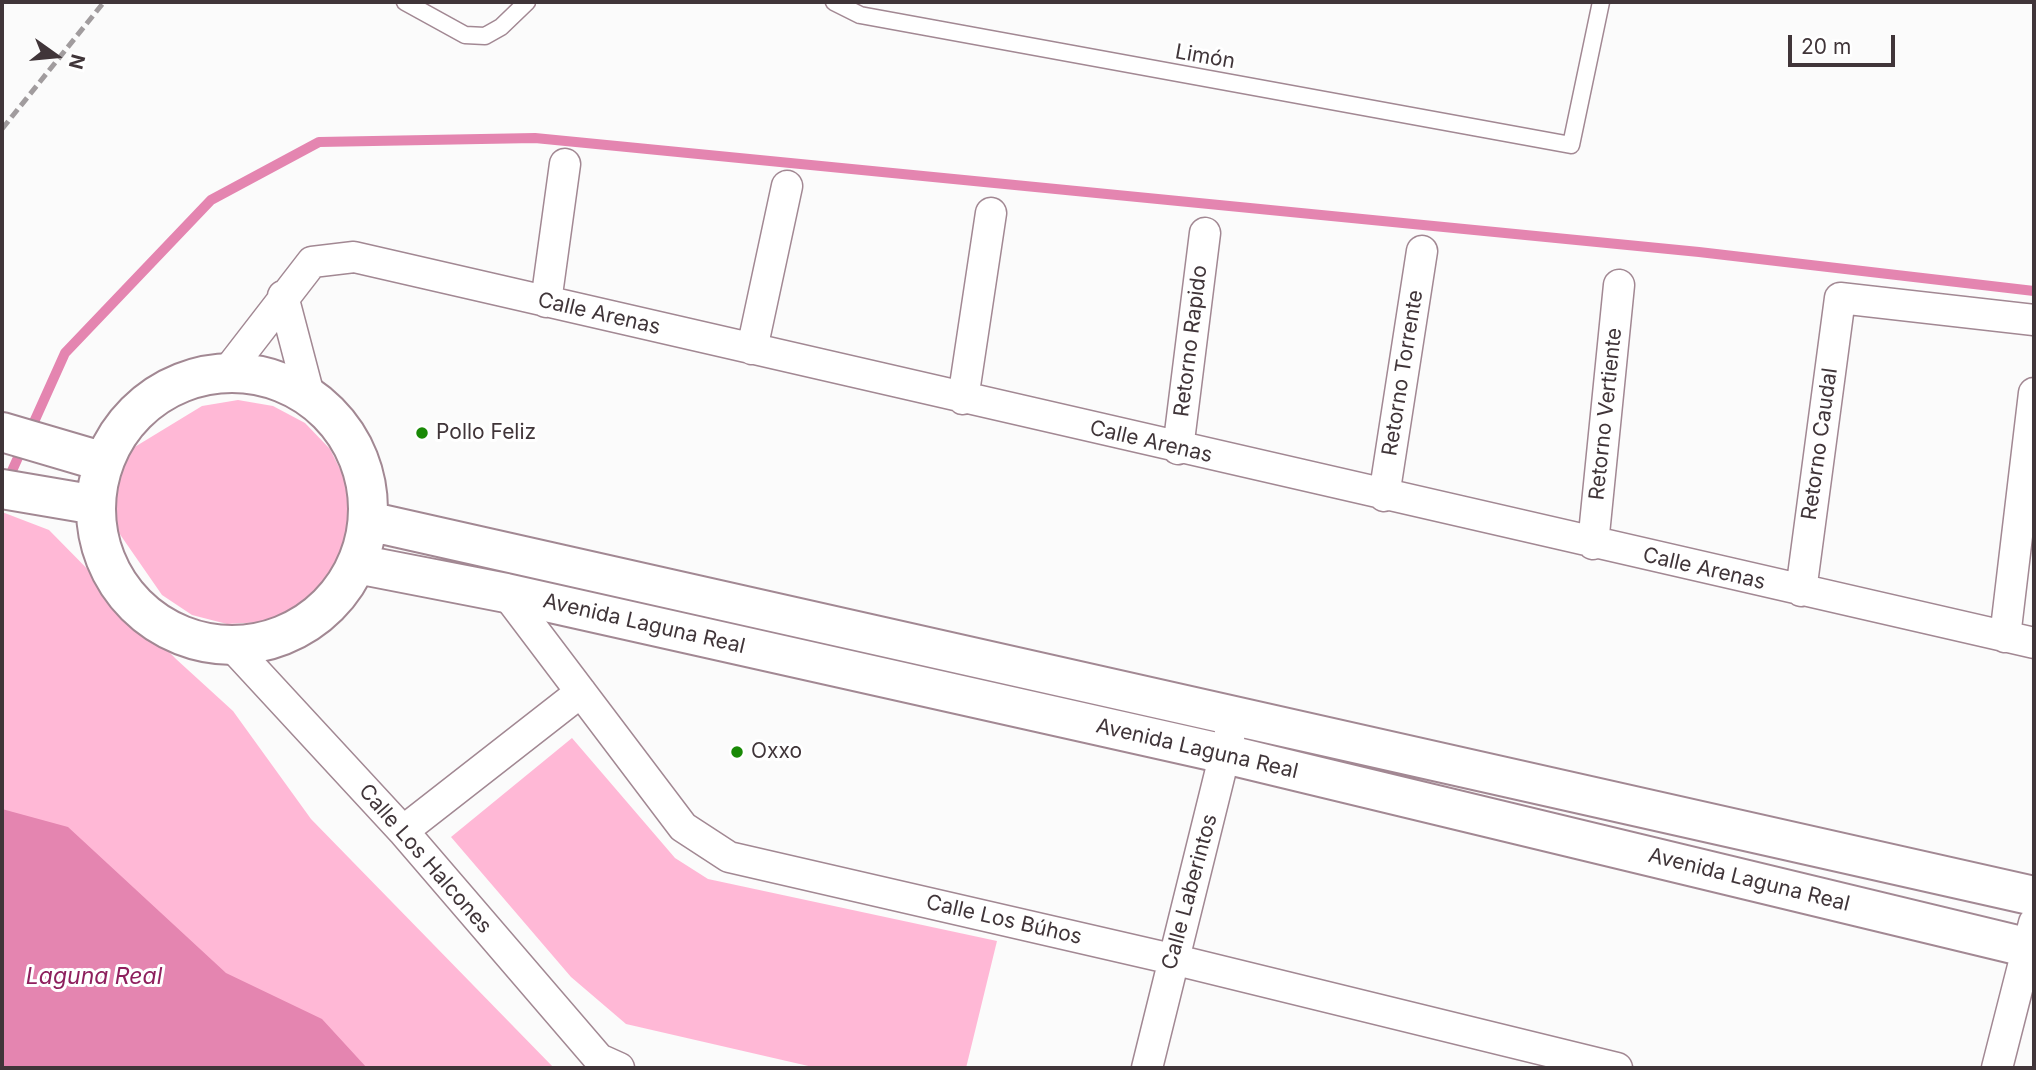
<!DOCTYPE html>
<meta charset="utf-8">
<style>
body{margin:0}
#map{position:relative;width:2036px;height:1070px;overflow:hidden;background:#fbfbfb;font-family:Inter,sans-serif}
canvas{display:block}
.frame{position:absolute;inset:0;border:4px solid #403539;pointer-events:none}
.north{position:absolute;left:21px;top:21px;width:70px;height:70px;-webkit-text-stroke:5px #fff;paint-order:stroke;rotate:105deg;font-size:19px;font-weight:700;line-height:28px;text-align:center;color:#403539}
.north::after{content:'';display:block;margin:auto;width:24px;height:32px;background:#403539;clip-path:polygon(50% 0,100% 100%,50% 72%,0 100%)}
.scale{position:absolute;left:1788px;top:35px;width:107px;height:32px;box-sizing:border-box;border:4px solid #403539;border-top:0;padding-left:9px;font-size:21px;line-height:24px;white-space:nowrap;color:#403539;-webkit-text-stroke:5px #fff;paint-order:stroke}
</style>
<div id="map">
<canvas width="2036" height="1070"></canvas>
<div class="frame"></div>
<div class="north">N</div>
<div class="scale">20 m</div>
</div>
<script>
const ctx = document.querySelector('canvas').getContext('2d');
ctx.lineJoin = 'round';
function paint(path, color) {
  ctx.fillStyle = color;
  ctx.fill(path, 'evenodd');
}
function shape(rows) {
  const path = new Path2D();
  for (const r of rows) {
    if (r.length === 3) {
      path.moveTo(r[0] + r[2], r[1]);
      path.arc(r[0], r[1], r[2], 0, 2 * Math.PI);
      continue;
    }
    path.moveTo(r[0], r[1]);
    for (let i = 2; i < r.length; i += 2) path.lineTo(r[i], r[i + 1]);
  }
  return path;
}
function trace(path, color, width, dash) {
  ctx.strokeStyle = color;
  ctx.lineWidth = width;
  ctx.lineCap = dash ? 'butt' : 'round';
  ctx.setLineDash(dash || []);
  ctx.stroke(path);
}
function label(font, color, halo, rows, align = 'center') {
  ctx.font = font + ' Inter,sans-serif';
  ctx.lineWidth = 6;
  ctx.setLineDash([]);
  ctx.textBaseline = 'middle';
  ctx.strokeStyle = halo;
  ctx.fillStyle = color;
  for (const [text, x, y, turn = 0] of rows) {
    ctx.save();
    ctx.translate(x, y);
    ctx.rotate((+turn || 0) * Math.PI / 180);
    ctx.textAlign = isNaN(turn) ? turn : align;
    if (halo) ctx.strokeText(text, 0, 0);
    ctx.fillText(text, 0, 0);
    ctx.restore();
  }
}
const green = shape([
 [238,400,273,406,305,423,330,449,346,481,350,518,343,553,324,585,297,608,263,622,227,624,192,615,162,595,101,507,110,462,202,406],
 [2,512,49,530,176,659,233,711,311,819,554,1068,2,1068],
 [572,738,675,858,708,879,997,941,966,1068,817,1068,626,1024,571,977,451,837]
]);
const water = shape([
 [2,809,68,827,226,973,322,1019,367,1068,2,1068]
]);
const stream = shape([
 [7,482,65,353,211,200,319,142,535,138,1699,252,2034,291]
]);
const lane = shape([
 [405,2,465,35,485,36,501,27,527,2],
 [834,2,860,15,1571,145,1601,2]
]);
const street = shape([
 [283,296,309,395],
 [546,302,565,164],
 [752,349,787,186],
 [227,372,312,262,354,257,2034,643],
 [963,399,991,213],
 [1178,449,1205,233],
 [1384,496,1422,251],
 [1593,544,1619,285],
 [1801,591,1840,298,2034,320],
 [506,593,683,827,729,857,1172,959,1617,1068],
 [2005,637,2034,393],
 [232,646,403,831,599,1059,619,1068],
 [403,831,581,692],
 [1147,1068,1230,733],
 [1997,1068,2034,923]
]);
const secondary = shape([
 [232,509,136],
 [2,432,104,462],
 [2,489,96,505],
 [368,521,2034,896],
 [357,564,506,593,1225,754,2034,949]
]);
const rail = shape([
 [2,129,104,2]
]);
const markers = [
 [422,433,7,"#198906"],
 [737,752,7,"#198906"]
];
const streetNames = [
 ["Limón",1205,57,10],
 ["Calle Arenas",599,314,13],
 ["Retorno Rapido",1191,341,-83],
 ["Retorno Torrente",1403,373,-81],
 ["Retorno Vertiente",1606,414,-84],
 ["Calle Arenas",1151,442,13],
 ["Retorno Caudal",1820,444,-82],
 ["Calle Arenas",1704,569,13],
 ["Avenida Laguna Real",644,624,13],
 ["Avenida Laguna Real",1197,749,13],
 ["Calle Los Halcones",425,859,49],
 ["Avenida Laguna Real",1749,880,14],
 ["Calle Laberintos",1190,892,-75],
 ["Calle Los Búhos",1004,920,13]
];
const poiNames = [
 ["Pollo Feliz",436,433],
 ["Oxxo",751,752]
];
const waterNames = [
 ["Laguna Real",94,977]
];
paint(green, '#ffb8d6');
paint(water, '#e485b0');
trace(stream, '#e485b0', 10);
trace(lane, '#a28893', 19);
trace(street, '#a28893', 33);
trace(secondary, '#a28893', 42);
trace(lane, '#fff', 16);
trace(street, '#fff', 30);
trace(secondary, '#fff', 38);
trace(rail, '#a19c9e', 5, [10, 5]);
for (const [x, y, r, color] of markers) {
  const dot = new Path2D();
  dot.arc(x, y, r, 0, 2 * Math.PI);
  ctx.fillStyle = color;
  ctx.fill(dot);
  trace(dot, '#fff', 2.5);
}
label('21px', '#403539', '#fff', streetNames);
label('21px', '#403539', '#fff', poiNames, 'left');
label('italic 23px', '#8e1f5d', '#fff', waterNames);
</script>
